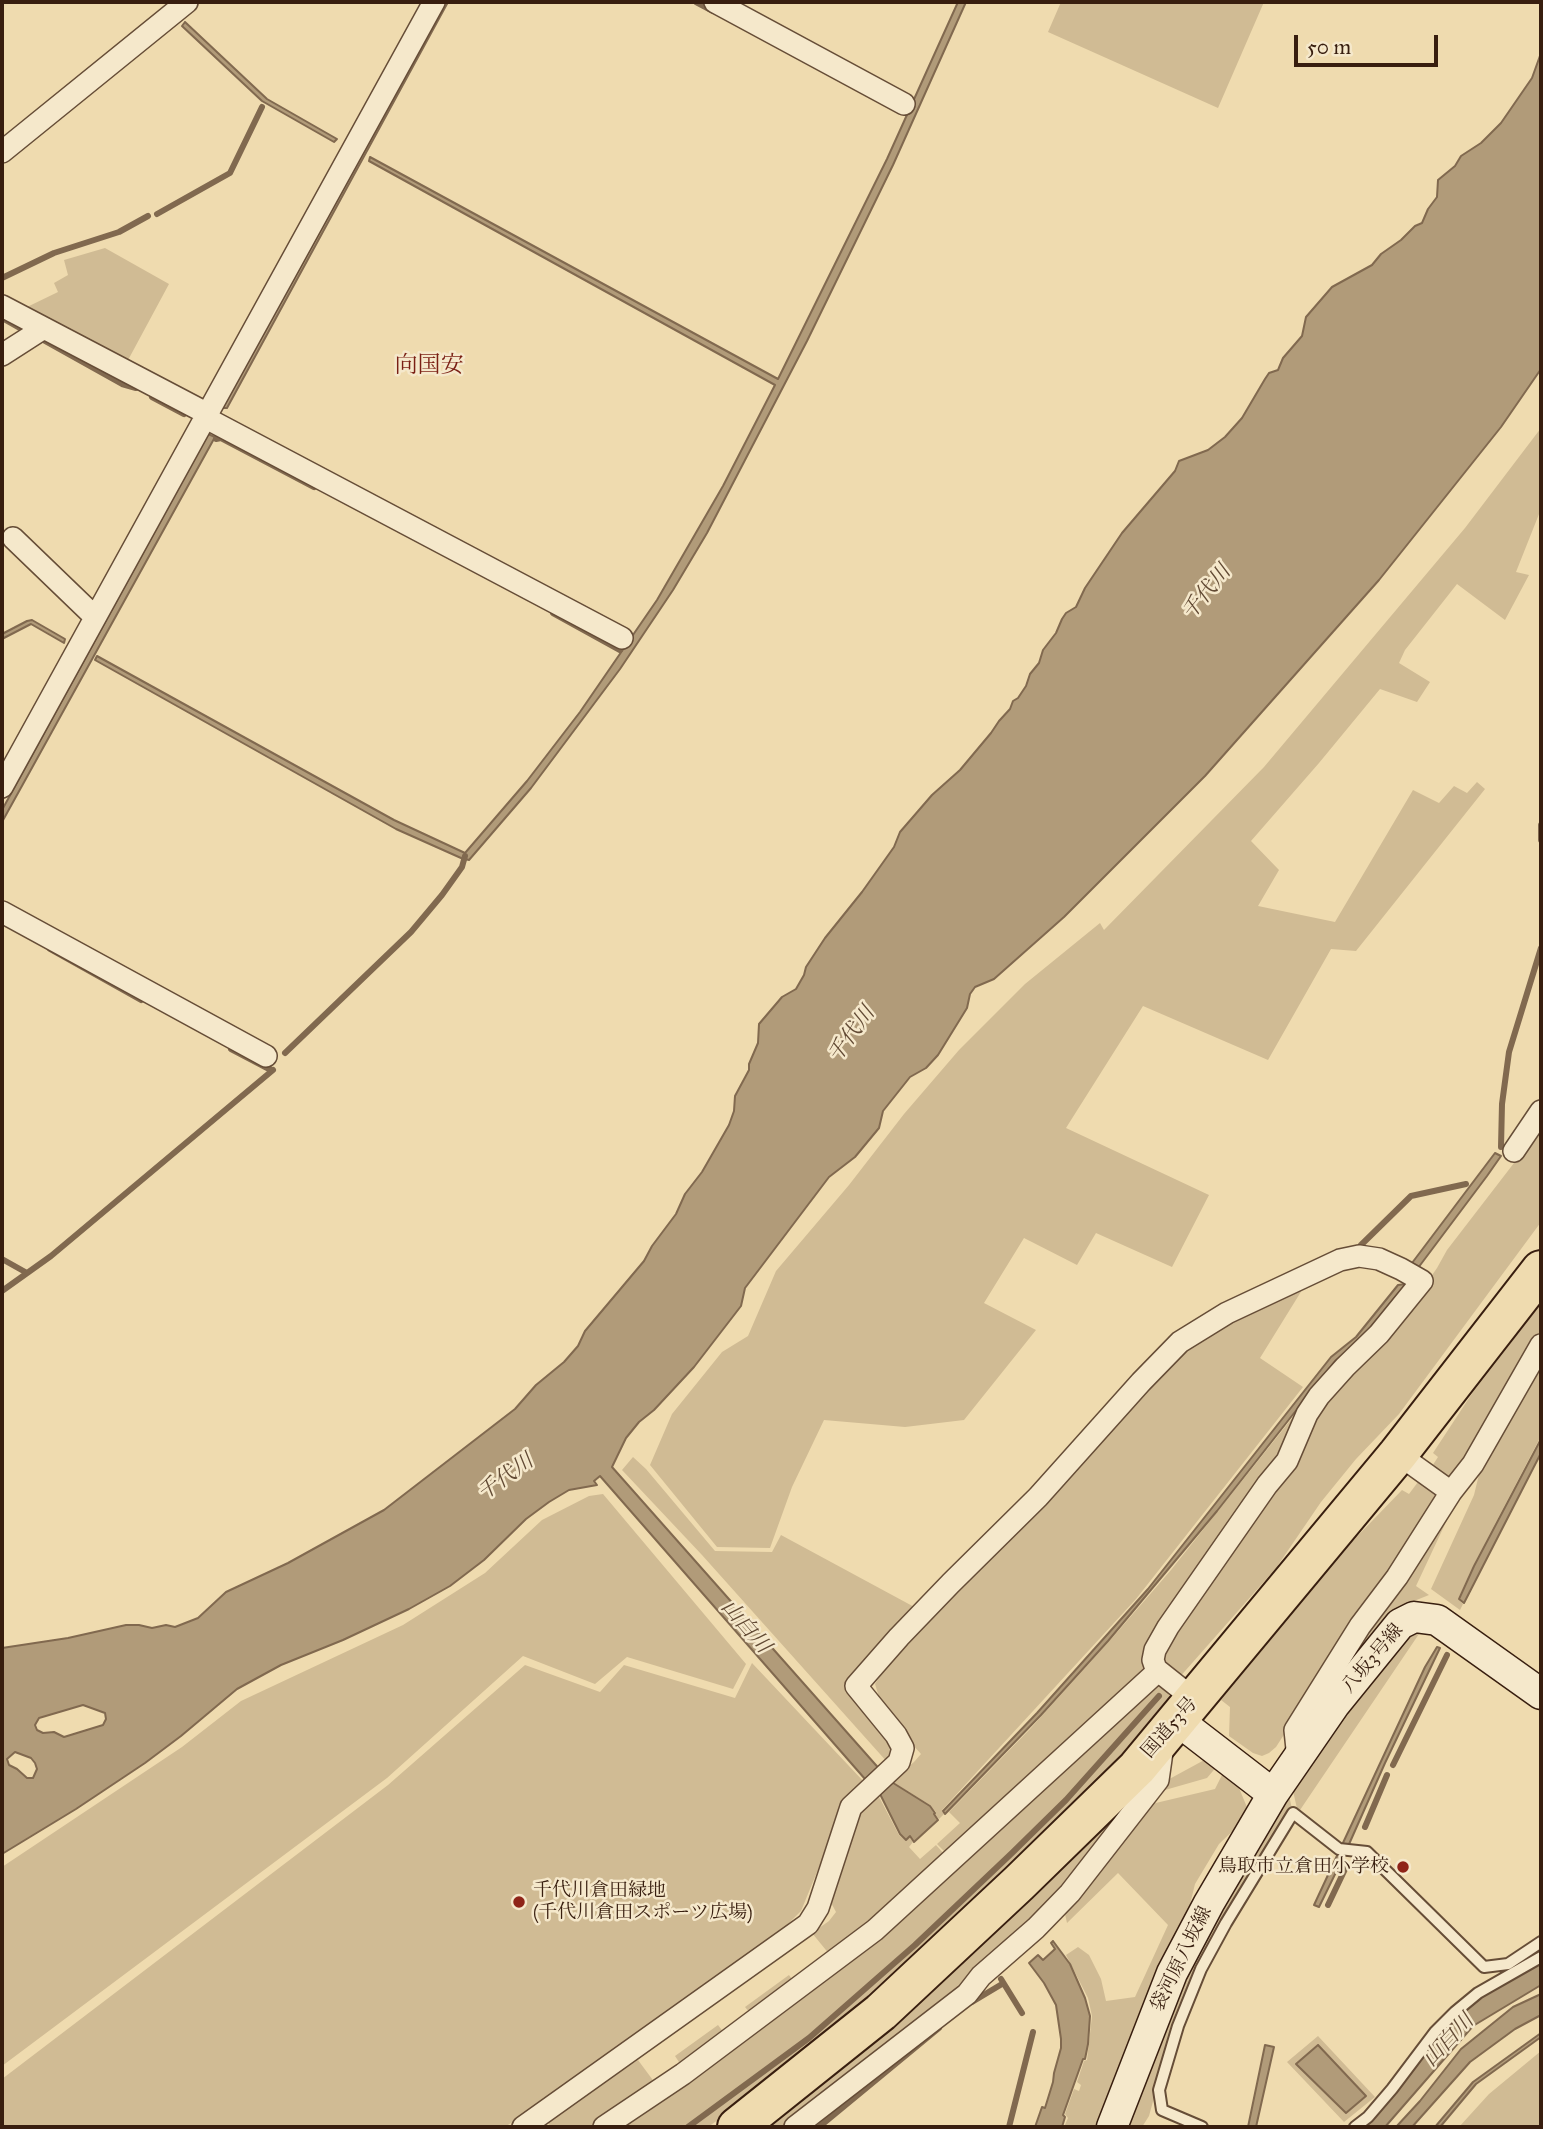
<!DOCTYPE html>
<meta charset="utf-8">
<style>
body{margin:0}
#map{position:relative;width:1543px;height:2129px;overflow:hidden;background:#efdbaf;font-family:"IM FELL Great Primer",serif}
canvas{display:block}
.frame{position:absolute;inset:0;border:4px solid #381e0f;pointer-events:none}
.scale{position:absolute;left:1294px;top:35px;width:144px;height:32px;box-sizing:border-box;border:4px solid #381e0f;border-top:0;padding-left:9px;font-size:21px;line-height:24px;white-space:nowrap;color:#381e0f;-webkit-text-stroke:5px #f5e8cb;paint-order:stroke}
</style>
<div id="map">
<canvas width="1543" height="2129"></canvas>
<div class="frame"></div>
<div class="scale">50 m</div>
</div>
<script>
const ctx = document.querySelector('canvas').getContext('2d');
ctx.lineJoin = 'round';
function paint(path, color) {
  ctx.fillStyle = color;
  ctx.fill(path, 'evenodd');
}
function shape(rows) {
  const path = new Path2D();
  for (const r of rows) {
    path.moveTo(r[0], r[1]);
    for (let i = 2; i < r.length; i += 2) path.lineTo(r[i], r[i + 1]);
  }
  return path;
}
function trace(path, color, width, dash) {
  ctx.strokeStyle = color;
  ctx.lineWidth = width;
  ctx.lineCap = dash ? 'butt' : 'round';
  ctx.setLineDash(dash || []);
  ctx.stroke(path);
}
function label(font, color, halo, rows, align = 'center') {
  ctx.font = font + ' "IM FELL Great Primer","Noto Serif JP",serif';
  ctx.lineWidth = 5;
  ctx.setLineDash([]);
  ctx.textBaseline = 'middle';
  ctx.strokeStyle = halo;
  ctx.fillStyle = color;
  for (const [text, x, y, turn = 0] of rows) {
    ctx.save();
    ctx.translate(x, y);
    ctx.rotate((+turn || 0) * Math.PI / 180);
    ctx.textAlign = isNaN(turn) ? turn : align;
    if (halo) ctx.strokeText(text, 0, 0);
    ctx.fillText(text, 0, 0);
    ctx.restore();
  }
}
const green = shape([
 [1061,2,1264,2,1218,108,1048,32],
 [105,248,169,284,127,362,25,308,58,292,54,283,68,275,64,260],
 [1541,428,1541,509,1516,572,1529,575,1505,620,1457,584,1405,650,1399,663,1430,682,1417,702,1380,689,1319,763,1251,841,1279,870,1258,906,1335,922,1413,790,1439,803,1454,786,1467,793,1477,782,1485,789,1356,951,1331,949,1268,1060,1143,1006,1066,1128,1209,1195,1172,1267,1096,1233,1077,1265,1024,1238,984,1303,1036,1330,964,1420,905,1427,824,1420,792,1487,770,1548,717,1547,650,1465,672,1414,722,1352,748,1336,776,1271,849,1185,904,1114,959,1050,1025,984,1100,923,1104,930,1264,767,1465,528],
 [1541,1120,1541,1222,1399,1414,1356,1459,1321,1502,1276,1568,1178,1679,1165,1669,1160,1652,1306,1423,1412,1304,1437,1268,1447,1250,1514,1163],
 [1307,1282,1260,1358,1303,1387,1136,1599,942,1810,944,1814,939,1819,935,1814,936,1812,930,1805,891,1781,914,1762,921,1754,884,1713,875,1684,895,1653,1188,1345],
 [1541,1299,1541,1334,1474,1451,1450,1483,1429,1471,1438,1457,1433,1453,1473,1392,1511,1343],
 [1541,1357,1541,1436,1473,1566,1458,1599,1463,1604,1460,1610,1431,1589,1474,1495,1483,1458],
 [1336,1363,1287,1444,1141,1676,946,1853,937,1844,960,1823,949,1812,1030,1729,1113,1637,1171,1570],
 [633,1457,646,1469,715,1551,772,1552,781,1535,918,1609,850,1685,888,1735,893,1751,888,1763,702,1555,622,1470],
 [1421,1478,1442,1489,1276,1747,1269,1753,1262,1756,1253,1753,1229,1736,1230,1707,1221,1700,1343,1551,1402,1490,1409,1494],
 [603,1494,746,1664,733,1689,627,1657,595,1684,523,1656,387,1778,2,2066,2,1867,182,1747,241,1701,403,1625,485,1573,542,1520,589,1496],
 [1454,1505,1416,1586,1429,1595,1409,1603,1401,1609,1304,1725],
 [1423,1628,1298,1813,1291,1782,1395,1644],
 [752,1663,865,1783,844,1798,839,1806,826,1850,801,1911,775,1937,716,1982,505,2127,2,2127,2,2079,388,1785,525,1665,600,1692,624,1665,735,1698],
 [1159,1684,1165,1688,1171,1699,1160,1716,1083,1796,904,1968,839,2024,729,2112,708,2127,619,2127],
 [1208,1758,1218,1765,1207,1778,1158,1792,1162,1783],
 [1223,1773,1239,1788,1249,1812,1242,1822,1219,1844,1195,1884,1184,1929,1101,2127,1064,2127,1068,2118,1065,2114,1074,2089,1079,2091,1081,2085,1077,2082,1084,2061,1087,2060,1092,2016,1088,1998,1066,1955,1078,1947,1089,1955,1101,1979,1106,2001,1135,1997,1168,1925,1118,1873,1067,1923,1065,1914,1067,1907,1143,1806,1215,1789],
 [1154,1775,1061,1895,956,1994,784,2127,759,2127],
 [1287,1786,1292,1809,1219,1931,1155,2094,1149,2116,1142,2127,1122,2127,1160,2025],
 [877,1793,899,1835,906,1841,910,1837,913,1842,909,1847,920,1859,936,1845,945,1855,884,1911,830,1955,812,1933,829,1921,836,1912,827,1895,857,1810],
 [789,1975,794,1982,751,2014,745,2007],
 [718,2025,724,2033,681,2065,675,2056],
 [1318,2036,1375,2097,1344,2122,1287,2062],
 [1541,2051,1541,2127,1459,2127,1489,2094],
 [638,2060,655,2083,589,2127,551,2127,547,2121]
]);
const water = shape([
 [442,2,448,2,227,408,220,408,442,2],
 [958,2,966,2,893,165,807,341,707,533,673,590,620,669,531,788,469,860,461,858,396,829,95,660,97,656,394,820,465,853,527,781,580,712,657,600,723,486,775,385,369,161,370,157,778,379,887,159,958,2],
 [185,22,267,99,337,139,334,142,262,101,182,26,185,22],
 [1541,53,1541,369,1501,427,1379,580,1205,776,1064,917,994,979,975,987,970,994,967,1008,938,1055,926,1068,910,1077,883,1111,879,1128,855,1157,829,1177,745,1288,741,1306,694,1367,654,1410,639,1422,626,1438,612,1467,890,1781,930,1806,935,1813,934,1814,938,1820,914,1842,910,1836,906,1840,900,1834,879,1792,865,1779,600,1476,594,1481,597,1485,569,1490,549,1502,526,1519,484,1560,450,1586,409,1609,343,1640,281,1665,237,1689,181,1736,145,1763,76,1809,2,1854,2,1648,68,1638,126,1625,139,1625,152,1628,166,1625,175,1627,198,1618,226,1592,288,1563,384,1510,515,1409,536,1385,564,1362,578,1346,585,1331,644,1261,652,1246,676,1214,685,1194,702,1172,729,1125,734,1111,735,1096,749,1070,749,1064,758,1043,759,1024,782,997,796,989,804,975,806,967,825,938,862,892,894,847,900,832,932,795,960,770,991,733,999,721,1010,709,1013,701,1018,698,1026,686,1030,674,1039,663,1043,650,1056,633,1062,619,1066,613,1076,607,1085,588,1122,533,1175,471,1179,461,1208,450,1225,437,1242,418,1265,379,1269,373,1278,370,1283,358,1302,336,1306,317,1332,287,1372,265,1381,254,1401,240,1415,226,1422,223,1428,209,1437,197,1438,180,1455,166,1461,156,1481,143,1501,123,1532,78,1541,53],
 [83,1705,105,1713,106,1719,103,1725,64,1737,54,1732,43,1733,37,1730,35,1725,39,1718,83,1705],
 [15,1752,31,1758,35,1763,37,1769,33,1778,27,1778,17,1769,9,1765,7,1759,15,1752],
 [208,434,215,437,2,822,2,810,208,434],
 [32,620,65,639,64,643,31,624,2,639,2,634,27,621,32,620],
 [1495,1153,1501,1156,1487,1176,1418,1268,1412,1263,1495,1153],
 [1406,1284,1360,1340,1335,1361,1217,1511,1108,1641,1041,1715,945,1814,943,1811,1037,1713,1148,1589,1331,1357,1356,1337,1398,1285,1406,1284],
 [1541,1439,1541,1453,1464,1603,1459,1599,1474,1566,1541,1439],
 [1437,1647,1440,1648,1385,1763,1342,1860,1319,1907,1314,1905,1425,1667,1437,1647],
 [1053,1941,1070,1964,1085,1998,1090,2016,1088,2044,1085,2059,1083,2059,1063,2115,1065,2117,1062,2127,1035,2127,1042,2107,1045,2108,1053,2082,1054,2073,1061,2048,1061,2039,1056,2005,1044,1983,1029,1963,1038,1955,1043,1960,1055,1949,1051,1943,1053,1941],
 [1541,1961,1541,1985,1473,2026,1385,2127,1362,2127,1441,2029,1485,1994,1541,1961],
 [1541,1994,1541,2015,1515,2029,1470,2062,1412,2127,1396,2127,1420,2101,1461,2049,1513,2007,1541,1994],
 [1541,2033,1541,2037,1476,2084,1440,2127,1435,2127,1473,2082,1541,2033],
 [1265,2045,1274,2047,1256,2127,1248,2127,1265,2045],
 [1318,2045,1366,2096,1346,2113,1296,2064,1318,2045]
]);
const stream = shape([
 [696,2,713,11],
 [157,214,230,173,262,107],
 [2,278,54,253,119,232,148,216],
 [2,318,25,331],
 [45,341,122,384,136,388],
 [152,397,184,414],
 [216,439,221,438,314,487],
 [553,613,620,650],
 [1541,825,1541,840],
 [50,949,141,1000],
 [231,1049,271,1070],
 [285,1053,411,932,442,895,462,867,465,856],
 [1501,1147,1502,1104,1509,1052,1541,948],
 [1361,1245,1411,1196,1466,1184],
 [2,1259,27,1273],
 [2,1291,51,1256,273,1070],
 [1393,1765,1447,1655],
 [1365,1827,1387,1775],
 [1328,1905,1347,1865],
 [1001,1979,1022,2013],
 [972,2002,1002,1984],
 [688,2127,809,2038,915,1945,1012,1853,1066,1800,1159,1696],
 [819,2127,939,2028],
 [1009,2127,1033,2032]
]);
const lane = shape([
 [1202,2127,1162,2110,1159,2090,1178,2026,1201,1969,1226,1923,1293,1813,1339,1849,1367,1852,1484,1967,1508,1964,1541,1942],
 [1355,2127,1368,2117,1392,2089,1435,2032,1455,2012,1478,1993,1541,1957]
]);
const street = shape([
 [715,2,904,104],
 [2,152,187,2],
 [2,306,206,413],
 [2,355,44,328],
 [204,417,622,638],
 [13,538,95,617],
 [2,787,434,2],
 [2,912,266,1056],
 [1514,1151,1541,1111],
 [1398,1454,1451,1492],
 [1298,1759,1295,1730,1360,1626,1397,1577,1451,1492,1473,1464,1541,1345],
 [523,2127,808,1924,818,1908,851,1807,899,1762,903,1748,896,1735,856,1686,899,1637,951,1583,1038,1497,1141,1382,1180,1342,1227,1313,1340,1260,1359,1256,1379,1259,1401,1269,1422,1281,1379,1334,1345,1367,1319,1396,1307,1414,1287,1461,1267,1485,1168,1627,1155,1650,1153,1660,1156,1669,1195,1700],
 [604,2127,683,2074,875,1930,1158,1671],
 [795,2127,967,1994,981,1976,1036,1928,1070,1893,1158,1780,1163,1745]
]);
const secondary = shape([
 [1177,1720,1273,1794],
 [1112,2127,1172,1973,1209,1903,1273,1794,1335,1704,1400,1624,1414,1617,1437,1620,1541,1694]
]);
const highway = shape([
 [737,2127,881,2012,1019,1883,1137,1768,1398,1454,1541,1270]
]);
const markers = [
 [1403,1867,7,"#8f2418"],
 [519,1902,7,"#8f2418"]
];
const streetNames = [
 ["八坂3号線",1373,1659,-50],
 ["国道53号",1170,1728,-49],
 ["袋河原八坂線",1182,1959,-64]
];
const poiNames = [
 ["鳥取市立倉田小学校",1389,1867],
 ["千代川倉田緑地",533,1891,"left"],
 ["(千代川倉田スポーツ広場)",533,1913,"left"]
];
const waterNames = [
 ["千代川",1207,593,-51],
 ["千代川",852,1035,-54],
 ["千代川",506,1478,-36],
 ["山白川",745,1627,49],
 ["山白川",1449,2041,-47]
];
const quarterNames = [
 ["向国安",429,366]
];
paint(green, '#d0bb94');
paint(water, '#b19b79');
trace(water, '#81694f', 2);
trace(stream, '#81694f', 6);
trace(lane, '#664d37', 14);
trace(street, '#664d37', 24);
trace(secondary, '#381e0f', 33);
trace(highway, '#381e0f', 42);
trace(lane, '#f5e8cb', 10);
trace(street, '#f5e8cb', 21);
trace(secondary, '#f5e8cb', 30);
trace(highway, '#efdbaf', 38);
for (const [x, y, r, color] of markers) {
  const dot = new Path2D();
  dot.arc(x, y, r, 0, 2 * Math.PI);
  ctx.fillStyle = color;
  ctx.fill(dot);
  trace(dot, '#f5e8cb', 2.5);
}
label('19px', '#381e0f', '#f5e8cb', streetNames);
label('19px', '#381e0f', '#f5e8cb', poiNames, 'right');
label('italic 21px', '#624a34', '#f5e8cb', waterNames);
label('23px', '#7a1f14', '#f5e8cb', quarterNames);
</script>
